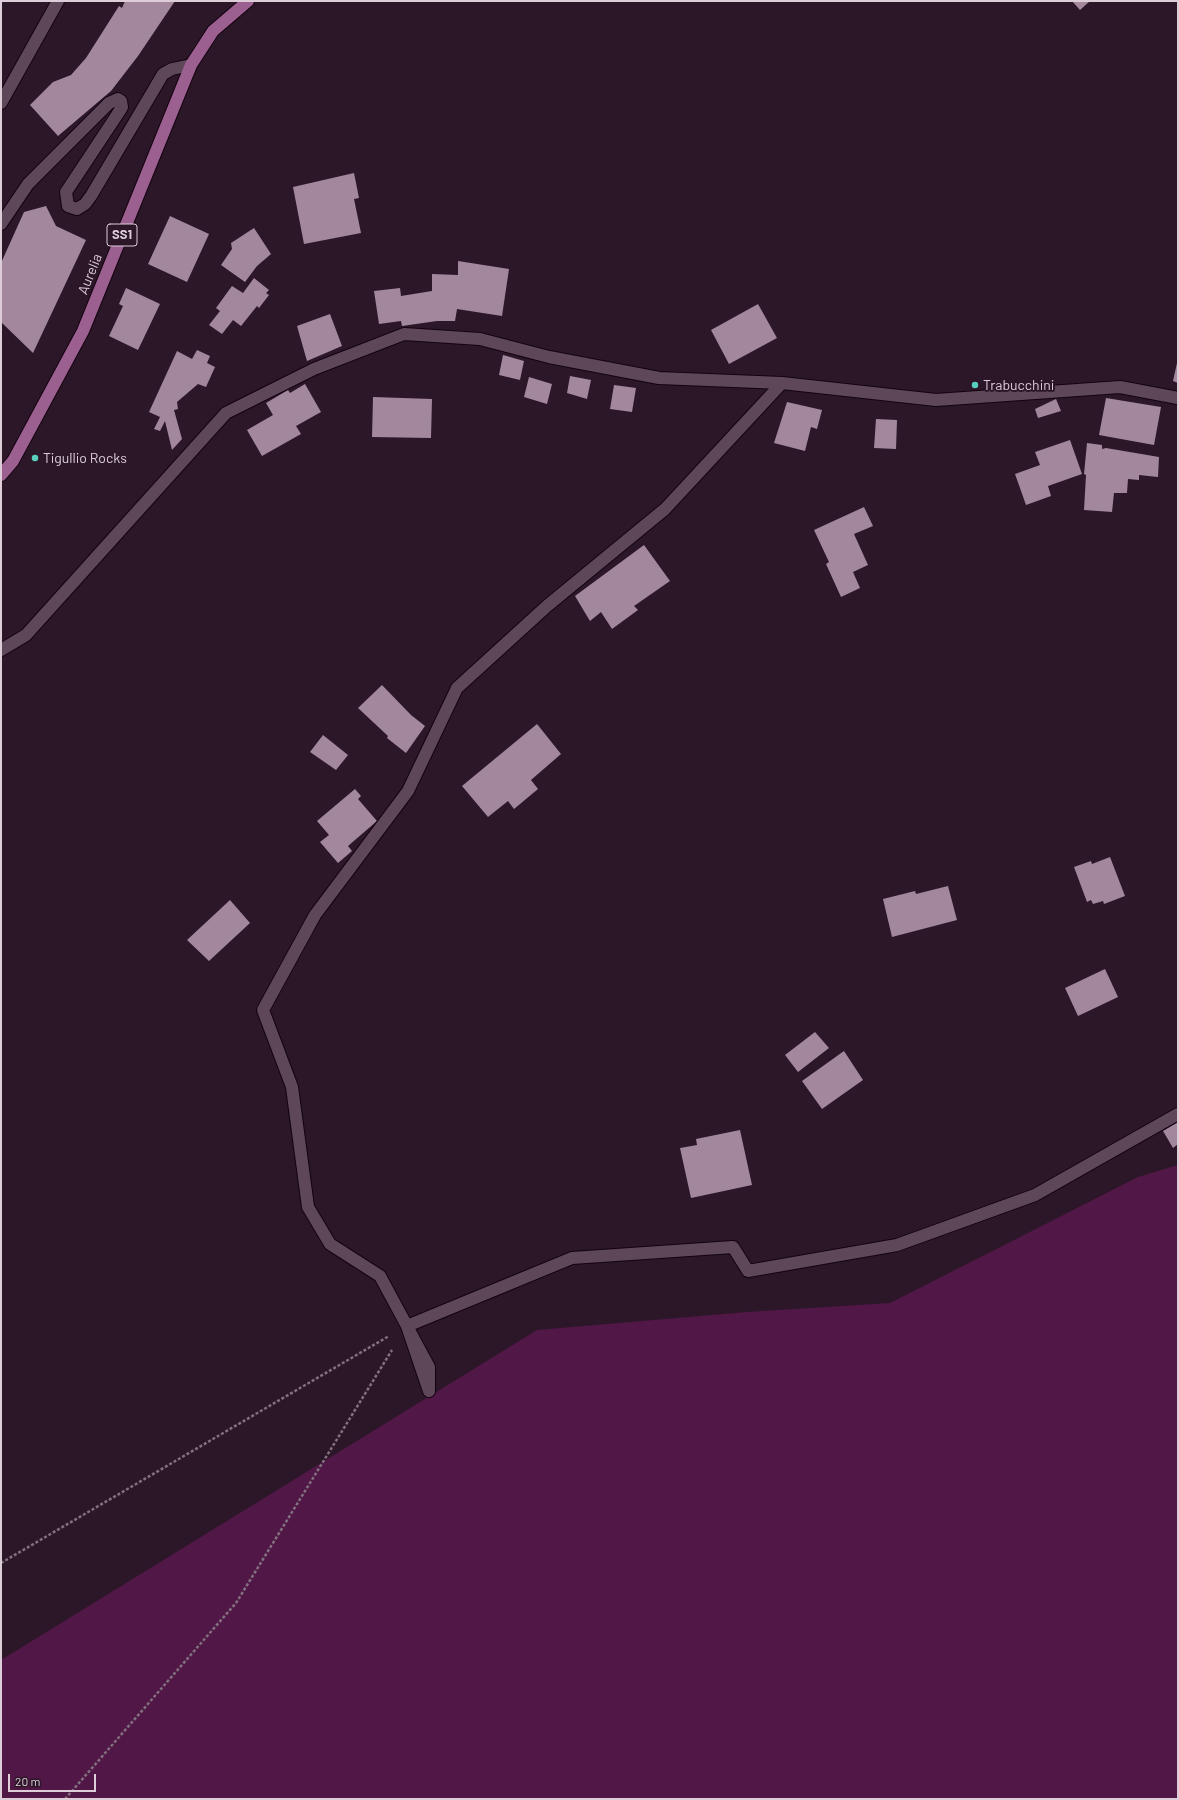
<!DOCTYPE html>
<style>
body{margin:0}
#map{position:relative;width:1179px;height:1800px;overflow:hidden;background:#2c1728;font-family:Barlow,sans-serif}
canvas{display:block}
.frame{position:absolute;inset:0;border:2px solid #dccdd8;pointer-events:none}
.scale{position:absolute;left:8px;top:1774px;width:88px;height:18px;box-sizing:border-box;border:2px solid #dccdd8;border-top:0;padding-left:5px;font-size:12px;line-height:14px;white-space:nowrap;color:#dccdd8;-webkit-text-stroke:3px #2c1728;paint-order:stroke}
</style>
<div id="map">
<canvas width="1179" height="1800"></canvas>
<div class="frame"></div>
<div class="scale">20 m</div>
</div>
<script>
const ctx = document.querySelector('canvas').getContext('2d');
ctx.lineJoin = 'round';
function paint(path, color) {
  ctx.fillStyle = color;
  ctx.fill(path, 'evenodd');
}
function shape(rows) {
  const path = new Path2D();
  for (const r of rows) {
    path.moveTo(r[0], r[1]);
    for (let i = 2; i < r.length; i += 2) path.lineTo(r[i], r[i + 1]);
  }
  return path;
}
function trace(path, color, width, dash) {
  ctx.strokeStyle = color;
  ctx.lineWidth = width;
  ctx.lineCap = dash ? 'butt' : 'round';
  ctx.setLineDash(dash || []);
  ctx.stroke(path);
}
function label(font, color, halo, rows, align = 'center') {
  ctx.font = font + ' Barlow,sans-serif';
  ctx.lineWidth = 4;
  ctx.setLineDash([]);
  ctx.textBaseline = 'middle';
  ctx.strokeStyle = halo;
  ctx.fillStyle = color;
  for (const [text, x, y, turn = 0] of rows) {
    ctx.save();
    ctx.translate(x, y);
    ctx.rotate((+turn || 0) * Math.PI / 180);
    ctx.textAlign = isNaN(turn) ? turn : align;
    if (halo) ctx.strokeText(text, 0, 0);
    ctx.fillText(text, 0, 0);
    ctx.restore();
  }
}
const green = shape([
 [1178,1165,1178,1799,1,1799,1,1660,537,1330,747,1312,890,1303,1138,1177]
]);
const building = shape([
 [125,1,175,1,138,56,111,91,58,136,30,105,53,82,71,75,86,58,119,6,122,8],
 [1072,1,1090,1,1080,10],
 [354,173,359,198,354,199,361,233,304,244,293,187],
 [46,206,56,226,86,240,33,353,1,322,1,263,24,212],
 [170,216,209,234,187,282,148,264],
 [254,228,271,254,257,266,245,282,221,265,232,249,231,243],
 [458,261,509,269,502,316,457,309,455,321,437,321,402,326,401,321,379,324,374,291,400,288,401,296,432,291,432,274,458,275],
 [254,278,269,290,266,293,269,295,259,308,257,306,241,326,233,320,222,334,209,325,220,311,216,308,232,286,243,293],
 [126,288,160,304,138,350,109,336,123,306,119,304],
 [758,304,777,338,729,364,711,330],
 [330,314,342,346,307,361,297,326],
 [197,350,210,356,207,363,215,367,206,387,198,384,177,402,178,409,174,410,182,439,172,450,165,421,160,431,154,429,160,417,149,412,177,351,192,359],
 [503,355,524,361,520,380,499,375],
 [1177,363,1178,363,1178,383,1173,381],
 [570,376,591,380,587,399,567,393],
 [529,377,552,384,547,404,524,397],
 [305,384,321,412,296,426,301,434,262,456,247,430,273,415,266,403,288,390,290,393],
 [614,385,636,388,632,412,610,409],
 [373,397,432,399,431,438,372,437],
 [1106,398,1161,407,1154,445,1099,435],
 [1056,399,1061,411,1038,418,1035,409],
 [787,402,822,410,817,429,811,427,805,451,774,443],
 [876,419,897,420,896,449,874,448],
 [1070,440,1082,474,1048,486,1051,496,1026,505,1015,474,1040,465,1035,452],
 [1087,443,1102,445,1102,449,1106,448,1159,457,1158,477,1139,475,1139,480,1128,479,1127,493,1114,493,1112,512,1084,510,1086,475,1084,474],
 [864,507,873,526,854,534,868,565,853,572,860,588,841,597,826,564,829,562,814,530],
 [644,545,670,581,634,606,638,610,612,629,601,612,590,621,575,596],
 [382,685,411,715,425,726,406,753,387,738,388,736,358,708],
 [537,724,561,754,531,780,538,789,514,809,508,801,488,817,462,786],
 [323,735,348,755,336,770,310,752],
 [355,789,361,796,358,799,377,821,348,846,352,851,338,863,320,842,329,835,317,821],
 [1110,857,1125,896,1104,904,1103,901,1093,904,1091,900,1087,902,1074,867,1091,861,1092,864],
 [948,886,957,920,892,937,883,899,915,891,916,894],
 [230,900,250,923,209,961,187,940],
 [1105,969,1118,997,1078,1016,1065,988],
 [815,1032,829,1048,798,1072,785,1055],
 [844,1051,863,1080,822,1109,802,1081],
 [1178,1122,1178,1144,1173,1148,1163,1131],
 [740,1130,752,1185,691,1198,680,1148,697,1145,696,1139]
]);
const path = shape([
 [1,1563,389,1336],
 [65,1799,236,1603,392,1350]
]);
const pedestrian = shape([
 [407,1326,429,1391,429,1367,380,1276,330,1244,308,1207,292,1087,263,1010,315,915,408,791,457,688,547,606,665,509,782,383]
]);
const minor = shape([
 [1,103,58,1],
 [1,224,28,184,109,103,118,99,121,101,122,107,117,115,66,192,68,206,77,209,85,204,91,196,163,74,172,69,191,65],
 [407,1326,572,1258,733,1247,748,1271,897,1245,1035,1195,1178,1114]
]);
const tertiary = shape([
 [1,650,26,635,226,413,314,369,404,334,480,339,549,357,659,378,782,383,936,400,1120,387,1178,398]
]);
const primary = shape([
 [1,475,13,461,83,331,191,65,213,31,248,1]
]);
const markers = [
 [975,385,4,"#58cebf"],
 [35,458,4,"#58cebf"]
];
const shields = [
 [122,235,30]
];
const shieldNames = [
 ["SS1",122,235]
];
const streetNames = [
 ["Aurelia",90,274,-68]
];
const poiNames = [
 ["Trabucchini",983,385],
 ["Tigullio Rocks",43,458]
];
paint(green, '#501747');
paint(building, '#a3889d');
trace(pedestrian, '#130310', 14);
trace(minor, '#130310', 14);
trace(tertiary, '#130310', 14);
trace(primary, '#130310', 14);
trace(path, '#82707e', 2.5, [3, 2]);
trace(pedestrian, '#5f475a', 12);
trace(minor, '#5f475a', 12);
trace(tertiary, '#5f475a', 12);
trace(primary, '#9b5f90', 12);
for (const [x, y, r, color] of markers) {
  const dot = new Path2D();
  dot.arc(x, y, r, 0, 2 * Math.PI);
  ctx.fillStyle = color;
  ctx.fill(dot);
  trace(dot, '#2c1728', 1.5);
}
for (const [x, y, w] of shields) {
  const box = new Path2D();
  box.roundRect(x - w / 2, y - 11, w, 22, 3);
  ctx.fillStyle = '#2c1728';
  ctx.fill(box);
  trace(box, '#dccdd8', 1);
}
label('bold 13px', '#dccdd8', null, shieldNames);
label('14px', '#dccdd8', '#2c1728', streetNames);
label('14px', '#dccdd8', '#2c1728', poiNames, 'left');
</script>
